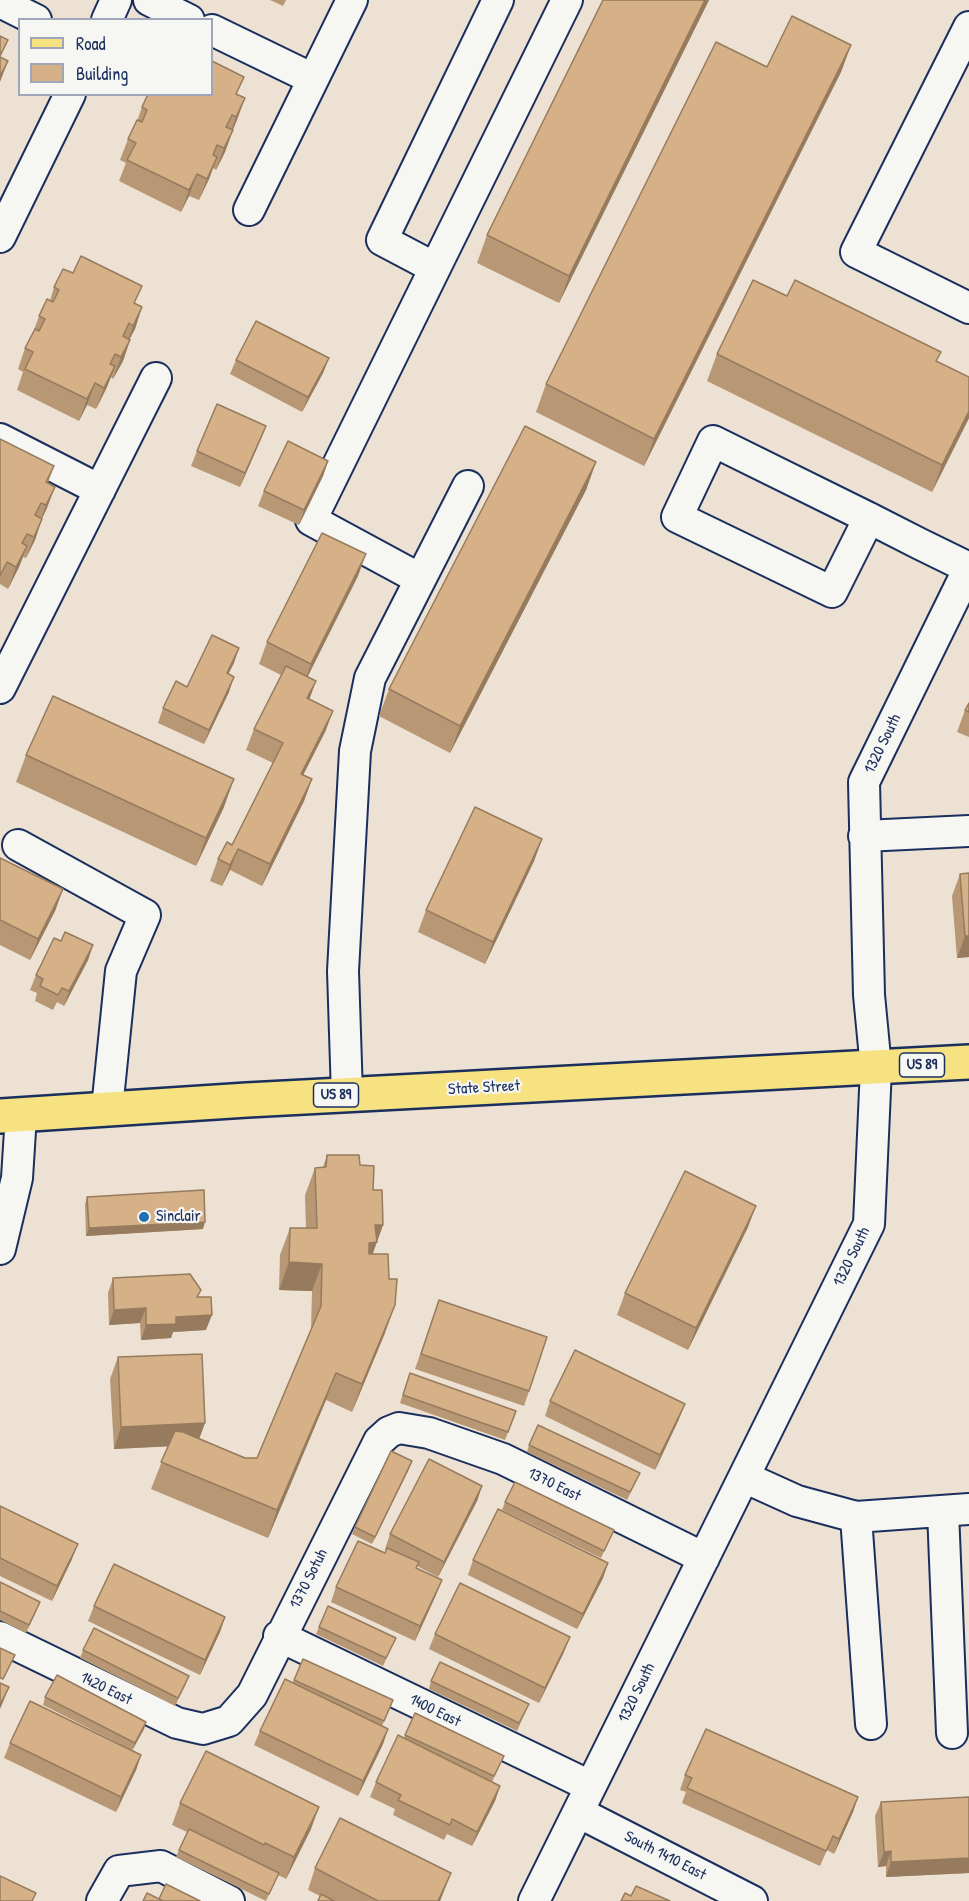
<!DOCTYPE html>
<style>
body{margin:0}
#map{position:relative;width:969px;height:1901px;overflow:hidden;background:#ece1d2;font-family:"Patrick Hand",sans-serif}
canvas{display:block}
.legend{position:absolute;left:18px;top:18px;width:195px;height:78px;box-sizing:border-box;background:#f6f6f2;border:2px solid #9ea6b7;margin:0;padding:8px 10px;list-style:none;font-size:18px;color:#1b2f5e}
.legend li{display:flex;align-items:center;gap:12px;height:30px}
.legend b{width:30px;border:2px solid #9ea6b7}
</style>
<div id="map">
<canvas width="969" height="1901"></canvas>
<ul class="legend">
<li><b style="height:8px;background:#f6e281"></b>Road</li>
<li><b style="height:16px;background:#d6b087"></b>Building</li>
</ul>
</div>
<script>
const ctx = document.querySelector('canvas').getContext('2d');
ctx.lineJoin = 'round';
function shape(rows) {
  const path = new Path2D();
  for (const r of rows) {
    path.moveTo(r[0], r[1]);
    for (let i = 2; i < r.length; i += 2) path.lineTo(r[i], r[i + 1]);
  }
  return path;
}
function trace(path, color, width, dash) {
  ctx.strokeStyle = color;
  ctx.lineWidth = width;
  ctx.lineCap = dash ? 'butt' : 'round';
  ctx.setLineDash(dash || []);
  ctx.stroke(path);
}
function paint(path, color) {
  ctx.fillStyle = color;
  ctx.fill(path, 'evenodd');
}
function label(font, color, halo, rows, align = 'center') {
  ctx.font = font + ' "Patrick Hand",sans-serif';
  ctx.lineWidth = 4.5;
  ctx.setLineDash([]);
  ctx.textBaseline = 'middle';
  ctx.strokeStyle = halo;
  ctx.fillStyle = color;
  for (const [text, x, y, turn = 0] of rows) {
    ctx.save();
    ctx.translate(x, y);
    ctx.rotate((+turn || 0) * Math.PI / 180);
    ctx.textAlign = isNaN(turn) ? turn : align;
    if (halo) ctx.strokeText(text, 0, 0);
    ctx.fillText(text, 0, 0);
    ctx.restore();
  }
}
const minor = shape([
 [149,0,189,20],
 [0,2,36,20],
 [107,20,116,0],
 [969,27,856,252,969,308],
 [212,30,313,79],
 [249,210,352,0],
 [0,237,70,94],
 [435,268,382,240,498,0],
 [0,439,100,490],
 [420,579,311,520,567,0],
 [0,688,156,378],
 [864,836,969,831],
 [18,845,145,915,121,971,107,1109],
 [347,1095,343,971,355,751,370,678,468,486],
 [0,1249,17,1178,21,1115],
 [744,1477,797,1501,856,1517,969,1509],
 [943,1511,952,1733],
 [856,1517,871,1724],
 [279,1636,590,1786],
 [0,1637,177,1723,203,1729,229,1721,252,1695,379,1441,389,1432,399,1428,429,1433,503,1459,704,1558],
 [578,1812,752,1901],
 [102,1901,119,1871,161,1866,229,1901],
 [534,1901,869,1224,876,1068,869,995,864,782,969,568,920,544,869,518,713,441,677,517,832,592,869,518]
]);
const major = shape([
 [0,1116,247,1100,969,1062]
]);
const wall = shape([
 [270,0,286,0,283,6],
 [603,0,709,0,559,303,477,263,487,235],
 [851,45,841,72,644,466,536,412,546,384,767,67],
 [238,95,237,120,233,130,225,152,216,170,213,168,209,179,199,200,189,196,181,212,119,181,126,163,120,160,128,139,137,121,142,107],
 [54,287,136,304,142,307,135,329,129,339,130,340,123,361,113,379,111,377,107,387,96,409,87,405,79,421,17,390,23,372,18,369,25,348,34,330,39,316,50,301],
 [787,296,937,362,969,418,932,492,707,381,717,354],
 [329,358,323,373,302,412,230,374,236,360],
 [266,426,260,441,240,487,191,466,197,451],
 [0,439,54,466,48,483,47,508,42,518,35,540,26,558,23,557,19,567,8,589,0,584],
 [328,461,323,476,299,525,258,506,264,491],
 [596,462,586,490,450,753,379,716,389,689],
 [358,576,307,677,316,681,309,699,333,711,325,732,303,775,312,779,304,801,262,886,230,870,222,886,210,881,218,859,232,845,273,763,246,750,254,729,281,675,259,664,267,642],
 [234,663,228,674,229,692,204,744,158,723,163,708,187,687],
 [969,703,969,737,957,732,965,710],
 [26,755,224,807,196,866,16,782],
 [542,839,534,861,485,964,418,932,426,910],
 [0,858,63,889,55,911,30,960,0,945],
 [960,874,969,957,957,958,952,896],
 [61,941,93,945,88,960,64,1006,57,1002,53,1010,35,1001,37,993,30,990,36,975],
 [327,1155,360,1165,373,1190,383,1225,372,1254,385,1333,352,1412,326,1400,268,1538,151,1489,168,1446,114,1449,110,1379,118,1357,205,1423,199,1438,245,1458,257,1458,311,1330,312,1291,279,1290,280,1255,290,1228,306,1228,305,1195,315,1168,323,1167],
 [87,1197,203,1229,86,1236,85,1204],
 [748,1227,688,1350,617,1315,625,1293],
 [113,1278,198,1297,206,1330,173,1332,171,1338,141,1340,140,1323,109,1325,108,1293],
 [434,1314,529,1391,524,1406,415,1369],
 [410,1373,516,1411,505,1440,400,1403],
 [550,1401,679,1419,655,1470,545,1416],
 [529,1445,637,1480,627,1500,527,1452],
 [412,1461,409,1469,372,1544,352,1534,355,1527],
 [482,1486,477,1501,438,1577,417,1566,416,1568,436,1595,415,1641,331,1602,336,1587,385,1553,386,1550,385,1549,390,1534],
 [505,1502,614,1530,601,1558,502,1510],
 [0,1506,72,1559,52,1601,0,1576],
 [473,1560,608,1563,603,1578,577,1629,468,1575],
 [0,1582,37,1610,26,1633,0,1620],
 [94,1606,225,1617,220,1632,200,1675,88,1621],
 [319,1627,396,1638,383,1666,316,1634],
 [435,1634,564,1652,539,1703,429,1649],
 [83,1650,186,1684,175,1706,80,1658],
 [303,1659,393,1700,382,1726,388,1729,383,1744,358,1796,254,1745,260,1731,293,1682],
 [431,1681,529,1704,517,1731,429,1689],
 [45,1697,146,1722,144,1729,132,1750,141,1755,136,1770,116,1812,4,1758,10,1743,120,1744,43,1705],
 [415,1713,504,1756,492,1782,500,1786,495,1801,472,1846,447,1834,444,1840,393,1815,395,1809,370,1797,376,1782,404,1738],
 [685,1775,858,1797,853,1812,834,1854,827,1850,820,1866,682,1803,686,1792,680,1790],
 [969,1797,969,1873,886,1877,886,1866,878,1867,875,1816,881,1802],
 [180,1803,311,1829,286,1879,278,1875,266,1901,176,1857,187,1832,172,1825],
 [315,1868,451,1873,440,1901,318,1901,320,1896,308,1890]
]);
const shadedWall = shape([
 [705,0,709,0,559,303,569,276],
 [851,45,841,72,644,466,654,439],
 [8,61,0,82,0,76],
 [245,98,237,120,228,139,236,117],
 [233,130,225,152,216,170,224,148],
 [217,157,209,179,199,200,207,179],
 [197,174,189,196,181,212,189,190],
 [142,307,135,329,125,348,133,326],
 [130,340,123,361,113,379,121,357],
 [329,358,323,373,302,412,308,397],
 [115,366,107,387,96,409,104,388],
 [95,383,87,405,79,421,87,399],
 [969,411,969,418,932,492,942,465],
 [266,426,260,441,240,487,245,473],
 [328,461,323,476,299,525,304,510],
 [596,462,586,490,450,753,460,726],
 [55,487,47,508,38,527,46,505],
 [42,519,35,540,26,558,34,537],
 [27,546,19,567,8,589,16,567],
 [366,554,358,576,303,686,311,664],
 [239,648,234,663,221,688,227,673],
 [234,677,229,692,204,744,209,730],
 [316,681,308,703,307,698],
 [333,711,325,732,293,795,301,774],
 [234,779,224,807,196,866,206,838],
 [312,779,304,801,262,886,270,864],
 [542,839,534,861,485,964,493,942],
 [238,849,230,870,222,886,230,865],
 [63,889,55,911,30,960,38,939],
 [965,936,969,936,969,957,957,958],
 [93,945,88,960,64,1006,69,991],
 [756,1206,748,1227,688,1350,696,1328],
 [205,1222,203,1229,86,1236,89,1228],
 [375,1225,383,1225,367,1270,359,1270],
 [289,1262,322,1264,312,1291,279,1290],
 [395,1305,385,1333,352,1412,362,1384],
 [146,1308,140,1323,109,1325,114,1310],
 [212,1315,206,1330,173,1332,171,1338,141,1340,146,1325,176,1317],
 [336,1373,326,1400,268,1538,277,1510],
 [685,1404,679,1419,655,1470,660,1455],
 [205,1423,197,1445,114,1449,121,1427],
 [412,1461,409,1469,372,1544,375,1537],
 [482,1486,477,1501,438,1577,444,1562],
 [78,1544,72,1559,52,1601,57,1586],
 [608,1563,603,1578,577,1629,583,1614],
 [442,1580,436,1595,415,1641,420,1626],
 [225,1617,220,1632,200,1675,205,1660],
 [570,1637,564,1652,539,1703,545,1688],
 [9,1687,3,1702,0,1709,0,1705],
 [146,1722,144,1729,132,1751,135,1743],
 [388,1729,383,1744,358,1796,363,1781],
 [141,1755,136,1770,116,1812,121,1797],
 [500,1786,495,1801,472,1846,477,1832],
 [858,1797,853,1812,834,1854,839,1839],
 [319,1807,311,1829,286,1879,294,1857],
 [891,1851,886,1866,878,1867,884,1852],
 [969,1858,969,1873,886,1877,891,1862],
 [451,1873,440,1901,438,1901]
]);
const building = shape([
 [603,0,705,0,569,276,487,235,603,0],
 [792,16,851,45,654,439,546,384,716,42,767,67,792,16],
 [0,36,8,40,0,56,0,36],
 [0,57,8,61,0,76,0,57],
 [212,61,244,77,236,94,245,98,236,117,232,115,226,127,233,130,224,148,217,145,213,155,217,157,207,179,197,174,189,190,127,160,136,143,128,139,137,120,142,122,147,110,142,107,148,94,212,94,212,61],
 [81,256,142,286,134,303,142,307,133,326,129,323,123,336,130,340,121,357,115,354,110,364,115,366,104,388,95,383,87,399,25,369,33,352,25,348,35,329,39,331,45,319,39,316,47,299,53,302,59,290,54,287,63,269,73,273,81,256],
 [753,280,787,296,795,280,941,352,936,361,969,377,969,411,942,465,717,354,753,280],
 [256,321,329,358,308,397,236,360,256,321],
 [217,404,266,426,245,473,197,451,217,404],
 [525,426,596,462,460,726,389,689,525,426],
 [0,439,54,466,46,482,55,487,46,505,41,503,35,515,42,519,34,537,27,534,22,543,27,546,16,567,7,562,0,576,0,439],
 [288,441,328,461,304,510,264,491,288,441],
 [322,533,366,554,311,664,267,642,322,533],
 [212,635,239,648,227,673,234,677,209,730,163,708,176,681,187,687,212,635],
 [286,666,316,681,307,698,333,711,301,774,312,779,270,864,238,849,230,865,218,859,227,842,232,845,283,743,254,729,286,666],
 [53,696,234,779,206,838,26,755,53,696],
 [969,703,969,712,965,710,969,703],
 [475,807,542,839,493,942,426,910,475,807],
 [0,858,63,889,38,939,0,920,0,858],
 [969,873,969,936,965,936,960,874,969,873],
 [65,932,93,945,69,991,62,988,58,995,40,986,43,979,36,975,54,938,61,941,65,932],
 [327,1155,359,1155,360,1165,374,1166,373,1190,382,1190,383,1225,375,1225,377,1242,369,1243,369,1254,388,1254,389,1279,397,1279,395,1305,362,1384,336,1373,277,1510,161,1462,175,1431,183,1432,245,1458,257,1458,321,1306,322,1264,289,1262,290,1228,317,1228,315,1168,326,1167,327,1155],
 [685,1171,756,1206,696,1328,625,1293,685,1171],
 [204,1190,205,1222,89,1228,87,1197,204,1190],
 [190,1274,201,1290,197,1297,211,1297,212,1315,176,1317,176,1324,146,1325,146,1308,114,1310,113,1278,190,1274],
 [439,1300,547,1337,529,1391,421,1354,439,1300],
 [575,1350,685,1404,660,1455,550,1401,575,1350],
 [202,1354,205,1423,121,1427,118,1357,202,1354],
 [410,1373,516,1411,508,1432,403,1395,410,1373],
 [538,1425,640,1473,630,1492,529,1445,538,1425],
 [391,1451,412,1461,375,1537,355,1527,391,1451],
 [429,1459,482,1486,444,1562,390,1534,429,1459],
 [515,1482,614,1530,604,1551,505,1502,515,1482],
 [0,1506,78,1544,57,1586,0,1558,0,1506],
 [498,1509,608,1563,583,1614,473,1560,498,1509],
 [358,1541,385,1553,387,1548,419,1562,416,1568,442,1580,420,1626,336,1587,358,1541],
 [114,1564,225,1617,205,1660,94,1606,114,1564],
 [0,1582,40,1602,29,1625,0,1611,0,1582],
 [460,1583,570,1637,545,1688,435,1634,460,1583],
 [328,1606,396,1638,386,1658,319,1627,328,1606],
 [94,1628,189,1676,178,1698,83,1650,94,1628],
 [0,1648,15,1655,3,1679,0,1678,0,1648],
 [303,1659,393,1700,384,1721,294,1680,303,1659],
 [440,1662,529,1704,519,1723,431,1681,440,1662],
 [57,1675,146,1722,135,1743,45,1697,57,1675],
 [285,1679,388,1729,363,1781,260,1731,285,1679],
 [0,1683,9,1687,0,1705,0,1683],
 [30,1701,141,1755,121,1797,10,1743,30,1701],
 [415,1713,504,1756,494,1776,405,1735,415,1713],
 [706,1729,858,1797,839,1839,833,1836,826,1851,687,1788,692,1778,685,1775,706,1729],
 [398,1735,500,1786,477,1832,452,1819,450,1825,398,1800,401,1795,376,1782,398,1735],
 [206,1751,319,1807,294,1857,265,1843,264,1845,180,1803,206,1751],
 [969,1797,969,1858,891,1862,891,1851,884,1852,881,1802,969,1797],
 [340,1818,451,1873,438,1901,378,1901,315,1868,340,1818],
 [189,1829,279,1873,269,1894,179,1850,189,1829],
 [0,1876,36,1893,32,1901,0,1901,0,1876],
 [166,1884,200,1901,163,1901,159,1899,166,1884],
 [636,1886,670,1901,621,1901,625,1893,631,1896,636,1886],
 [147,1893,163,1901,143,1901,147,1893],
 [321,1894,334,1901,318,1901,321,1894]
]);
const markers = [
 [144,1217,6,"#1f6fb2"]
];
const shields = [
 [922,1065,45],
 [336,1095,45]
];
const shieldNames = [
 ["US 89",922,1065],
 ["US 89",336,1095]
];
const streetNames = [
 ["1320 South",883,744,-64],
 ["State Street",484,1088,-3],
 ["1320 South",852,1257,-64],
 ["1370 East",554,1485,26],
 ["1370 Sotuh",309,1579,-63],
 ["1420 East",106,1689,26],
 ["1320 South",637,1693,-64],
 ["1400 East",435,1711,26],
 ["South 1410 East",665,1856,27]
];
const poiNames = [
 ["Sinclair",156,1217]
];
trace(minor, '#1b2f5e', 34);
trace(major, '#1b2f5e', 38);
trace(minor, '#f6f6f2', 30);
trace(major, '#f6e281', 33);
paint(wall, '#b89774');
paint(shadedWall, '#967b5e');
paint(building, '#d6b087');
trace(building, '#967b5e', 1.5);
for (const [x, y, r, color] of markers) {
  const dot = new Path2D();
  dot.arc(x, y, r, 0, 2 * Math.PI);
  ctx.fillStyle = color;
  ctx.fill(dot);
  trace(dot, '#f6f6f2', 2);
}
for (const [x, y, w] of shields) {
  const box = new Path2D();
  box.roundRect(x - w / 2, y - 12, w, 24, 4.5);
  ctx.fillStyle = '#f6f6f2';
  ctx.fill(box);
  trace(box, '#1b2f5e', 1.5);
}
label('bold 15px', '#1b2f5e', null, shieldNames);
label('16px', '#1b2f5e', '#f6f6f2', streetNames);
label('16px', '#1b2f5e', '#f6f6f2', poiNames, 'left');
</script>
